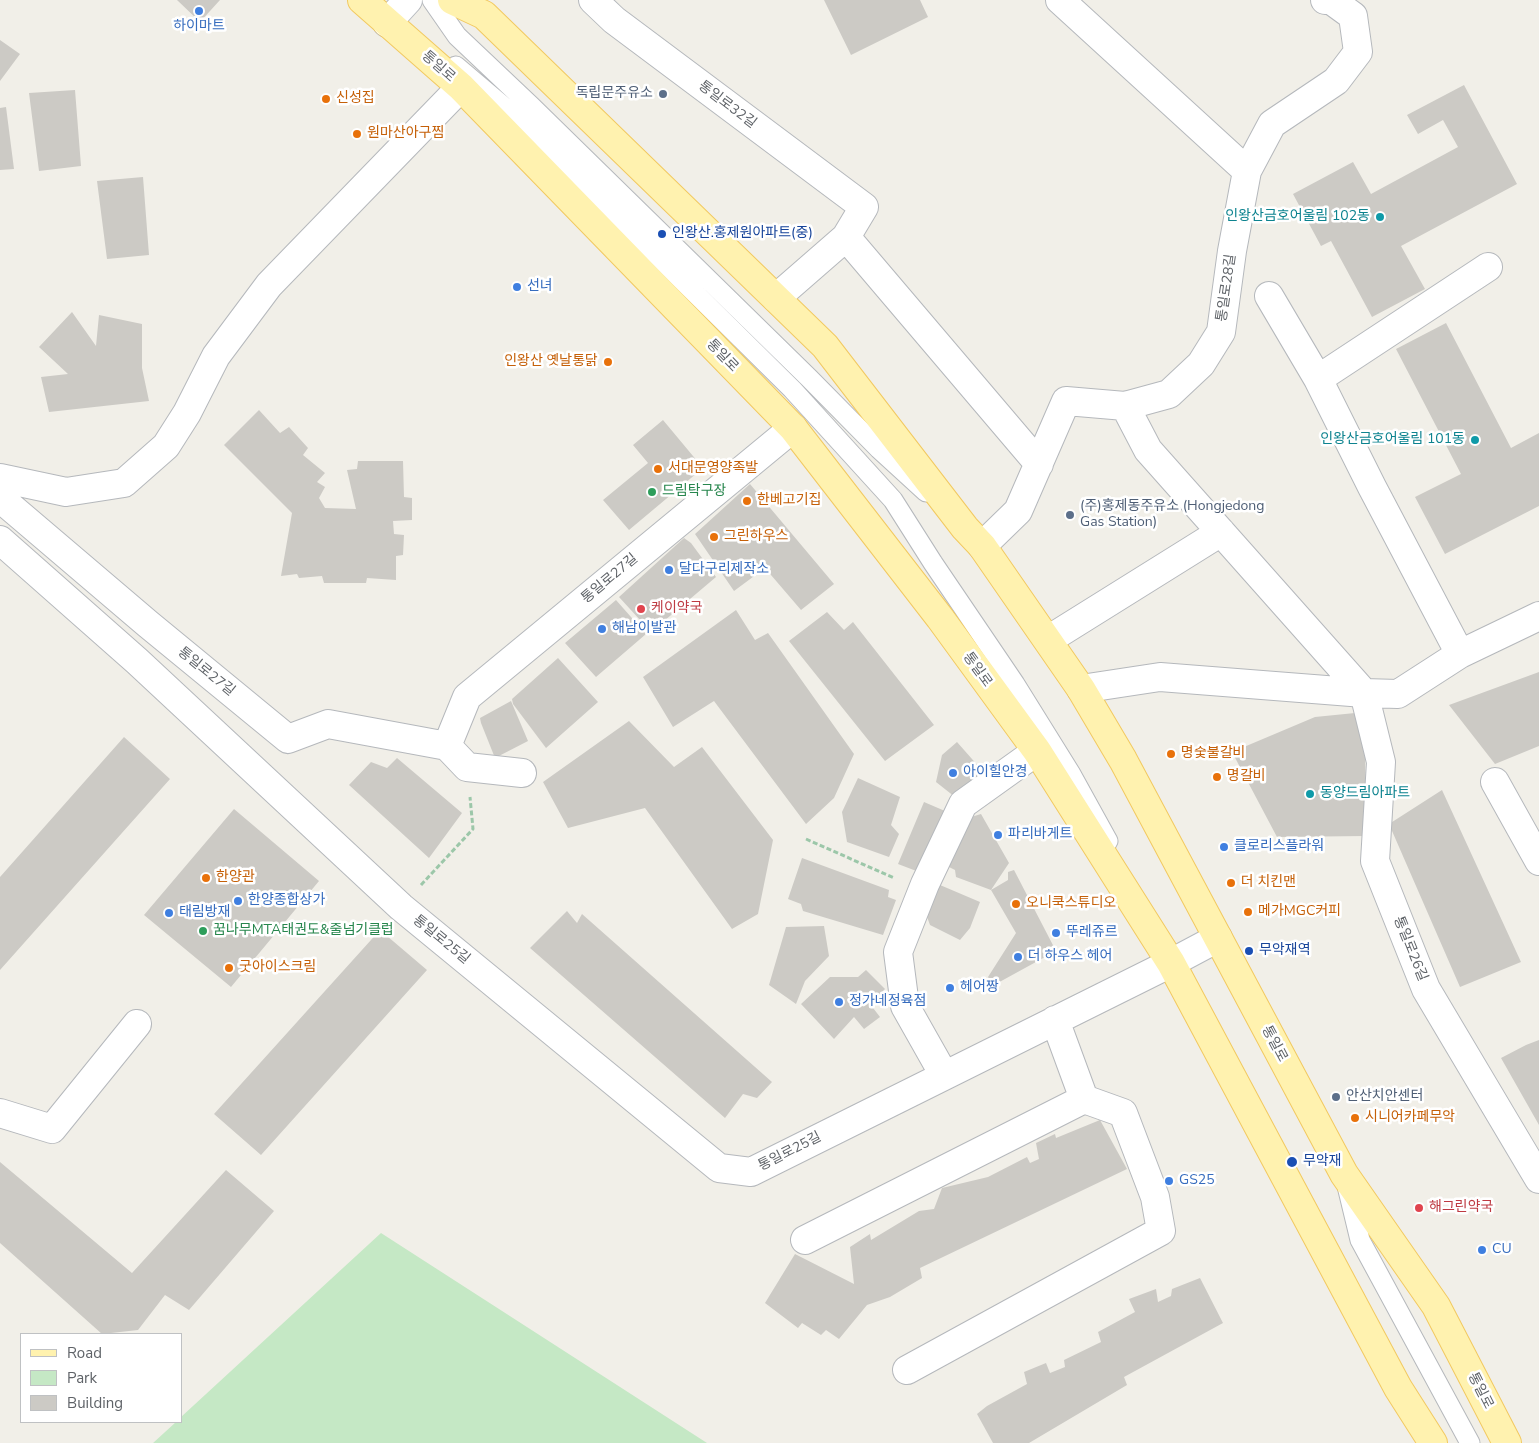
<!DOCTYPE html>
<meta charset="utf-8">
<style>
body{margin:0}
#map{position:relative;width:1539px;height:1443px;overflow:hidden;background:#f1efe8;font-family:"Nunito Sans",sans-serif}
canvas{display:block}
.legend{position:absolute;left:20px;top:1333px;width:162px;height:90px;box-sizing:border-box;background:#fff;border:1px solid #bfc1c3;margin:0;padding:6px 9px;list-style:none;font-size:15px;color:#5f6368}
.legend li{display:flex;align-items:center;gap:10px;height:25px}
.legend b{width:25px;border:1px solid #bfc1c3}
</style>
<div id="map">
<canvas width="1539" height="1443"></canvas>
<ul class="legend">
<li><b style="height:6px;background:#fff2af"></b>Road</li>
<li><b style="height:14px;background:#c5e8c5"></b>Park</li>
<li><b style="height:14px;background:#cccac5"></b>Building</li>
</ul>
</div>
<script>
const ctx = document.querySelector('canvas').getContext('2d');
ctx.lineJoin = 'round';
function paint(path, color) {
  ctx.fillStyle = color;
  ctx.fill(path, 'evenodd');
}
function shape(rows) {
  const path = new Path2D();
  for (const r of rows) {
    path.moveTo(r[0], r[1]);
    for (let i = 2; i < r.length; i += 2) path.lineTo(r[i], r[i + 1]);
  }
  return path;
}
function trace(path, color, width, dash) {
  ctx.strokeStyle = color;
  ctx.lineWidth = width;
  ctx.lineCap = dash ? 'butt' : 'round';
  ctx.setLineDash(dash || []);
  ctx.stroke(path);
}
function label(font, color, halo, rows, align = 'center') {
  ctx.font = font + ' "Nunito Sans","Noto Sans KR",sans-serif';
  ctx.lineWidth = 5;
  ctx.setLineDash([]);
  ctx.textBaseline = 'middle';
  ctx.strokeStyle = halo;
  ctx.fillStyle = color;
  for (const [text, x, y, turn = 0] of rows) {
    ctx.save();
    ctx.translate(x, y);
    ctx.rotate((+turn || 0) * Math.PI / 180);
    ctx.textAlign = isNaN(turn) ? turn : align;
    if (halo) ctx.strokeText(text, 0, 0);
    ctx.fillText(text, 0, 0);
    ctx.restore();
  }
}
const green = shape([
 [381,1233,707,1443,153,1443,176,1422,181,1422,181,1417]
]);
const building = shape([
 [177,0,220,0,200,22],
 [824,0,920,0,928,17,851,55],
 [0,40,20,54,0,81],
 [1464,85,1517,184,1401,246,1425,289,1372,317,1331,241,1321,246,1293,194,1353,162,1371,194,1458,147,1443,120,1418,134,1407,115],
 [75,90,81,166,39,171,29,93],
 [6,107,14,169,0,170,0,108],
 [143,177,149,255,107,259,97,181],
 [72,312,96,346,99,315,142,324,142,368,149,401,49,412,41,377,68,374,39,347],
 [1446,323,1511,448,1539,433,1539,506,1445,554,1415,497,1461,474,1396,349],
 [259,410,280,433,289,427,308,448,303,455,325,473,317,482,325,487,319,498,325,508,356,509,347,470,357,469,358,461,403,461,404,497,412,498,412,520,393,521,394,534,404,535,403,555,396,556,396,580,367,578,366,583,324,583,322,576,299,578,297,574,281,576,292,513,224,445],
 [663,420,703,468,629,530,603,500,648,463,633,445],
 [750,484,834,584,801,610,765,568,734,591,695,534],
 [684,538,691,543,716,577,651,632,619,597],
 [616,600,646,634,596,677,565,643],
 [736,610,755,640,768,633,854,754,834,798,806,824,714,701,673,727,643,677],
 [827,612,844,630,853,622,934,725,885,761,789,641],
 [558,658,598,702,546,748,513,704,512,699],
 [1539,672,1539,746,1495,764,1449,705],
 [511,701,528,741,495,758,481,723,480,718],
 [1355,713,1365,750,1366,836,1277,837,1232,752,1315,717],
 [629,721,674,767,702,747,773,840,758,914,732,929,645,808,568,828,543,782],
 [124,737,170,779,0,970,0,877],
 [957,742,987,776,955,797,936,782,942,755],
 [397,758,462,813,429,858,349,785,371,762,387,768],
 [858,778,900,797,891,825,899,834,889,857,847,842,842,812],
 [1442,790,1521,962,1460,987,1389,824],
 [924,802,945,811,919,872,898,864],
 [234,809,319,881,231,987,144,915],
 [981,814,1009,863,991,890,956,877,955,870,947,866,968,818],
 [802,858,889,890,888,897,896,900,883,935,803,911,801,904,788,899],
 [1014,870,1056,951,994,985,988,977,1016,933,991,890,1008,880,1008,872],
 [940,885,980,902,970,928,960,940,930,925,926,914],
 [567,911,577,923,582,914,772,1082,757,1098,743,1094,725,1118,530,948],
 [824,926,829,956,805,981,796,1004,769,985,786,927],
 [380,930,427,970,261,1155,214,1114],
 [866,970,885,989,870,1004,880,1017,864,1029,854,1017,834,1039,801,1004,830,977,858,977],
 [1539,1040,1539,1125,1501,1058,1526,1045],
 [1100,1120,1127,1169,920,1268,922,1278,890,1297,867,1305,839,1339,826,1330,821,1335,802,1323,798,1328,765,1303,795,1254,854,1284,850,1247,870,1234,871,1240,919,1211,934,1209,942,1188,988,1177,1027,1157,1030,1163,1039,1159,1036,1143,1055,1134,1056,1138],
 [0,1162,132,1273,226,1170,274,1211,189,1310,165,1295,138,1330,102,1334,0,1243],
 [1200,1278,1223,1323,1124,1377,1127,1385,1029,1443,993,1443,977,1414,987,1406,1027,1384,1024,1372,1046,1363,1050,1373,1065,1367,1064,1360,1101,1342,1098,1332,1135,1312,1129,1299,1156,1289,1158,1302,1171,1296,1172,1289]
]);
const path = shape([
 [806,839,894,878],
 [421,885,473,829,470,797]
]);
const lane = shape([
 [432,0,457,36,531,106,809,378,879,449,926,492],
 [456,66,522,122,792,389,893,500,933,563,1015,684,1071,774,1108,841],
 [1347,1186,1360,1240,1470,1443]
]);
const street = shape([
 [593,0,614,20,864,207,846,237,776,298],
 [1060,0,1247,171],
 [846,237,1039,464],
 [1269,296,1318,379,1372,487,1460,654],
 [1318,379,1488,267],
 [1125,406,1148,450,1364,693,1381,762,1375,861,1426,989,1539,1179],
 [0,478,66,492,124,483,166,446,187,413,216,356,269,285,461,87],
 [0,498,148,624,288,739,328,724,447,746],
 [0,540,137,661,401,907,719,1168,751,1172,1171,963],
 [982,546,1018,511,1066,401,1125,406,1169,394,1201,364,1221,332,1232,251,1247,171,1272,124,1336,81,1358,52,1353,16,1331,0,1325,0],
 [1048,640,1221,532],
 [1081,689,1160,677,1364,693,1398,694,1460,654,1539,616],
 [522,773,467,767,447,746,467,697,793,428],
 [1495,782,1539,861],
 [944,1075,905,1006,898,952,925,884,963,804,1037,751],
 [0,1113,52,1129,137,1024],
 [805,1240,1084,1099,1055,1020],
 [907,1370,1161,1231,1155,1197,1123,1113,1084,1099]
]);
const secondary = shape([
 [387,23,408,0],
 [1171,963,1218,938]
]);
const primary = shape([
 [362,0,461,87,793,428,940,618,1037,751,1171,963,1398,1388,1433,1443],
 [452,0,484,15,825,346,965,528,982,546,1081,689,1123,760,1344,1174,1436,1306,1507,1443]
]);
const markers = [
 [199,11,5,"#3f7fe0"],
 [663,94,5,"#5c6f8a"],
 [326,99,5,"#e8710a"],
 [357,134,5,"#e8710a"],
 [1380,217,5,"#0f9aa8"],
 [662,234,5,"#1a4fb4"],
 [517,287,5,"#3f7fe0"],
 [608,362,5,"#e8710a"],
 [1475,440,5,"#0f9aa8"],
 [658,469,5,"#e8710a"],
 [652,492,5,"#2e9e5b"],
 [747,501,5,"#e8710a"],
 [1070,515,5,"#5c6f8a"],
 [714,537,5,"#e8710a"],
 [669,570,5,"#3f7fe0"],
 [641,609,5,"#e0444e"],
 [602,629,5,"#3f7fe0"],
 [1171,754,5,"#e8710a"],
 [953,773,5,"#3f7fe0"],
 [1217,777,5,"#e8710a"],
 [1310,794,5,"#0f9aa8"],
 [998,835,5,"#3f7fe0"],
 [1224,847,5,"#3f7fe0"],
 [206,878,5,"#e8710a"],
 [1231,883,5,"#e8710a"],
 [238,901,5,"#3f7fe0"],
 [1016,904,5,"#e8710a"],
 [1248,912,5,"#e8710a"],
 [169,913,5,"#3f7fe0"],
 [203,931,5,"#2e9e5b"],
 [1056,933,5,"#3f7fe0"],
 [1249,951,5,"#1a4fb4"],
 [1018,957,5,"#3f7fe0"],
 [229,968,5,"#e8710a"],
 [950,988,5,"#3f7fe0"],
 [839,1002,5,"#3f7fe0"],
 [1336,1097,5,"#5c6f8a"],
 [1355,1118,5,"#e8710a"],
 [1292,1162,6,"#1a4fb4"],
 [1169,1181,5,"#3f7fe0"],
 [1419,1208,5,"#e0444e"],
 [1482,1250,5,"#3f7fe0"]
];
const shopNames = [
 ["하이마트",199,27,"center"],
 ["선녀",527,287],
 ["달다구리제작소",679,570],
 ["해남이발관",612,629],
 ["아이힐안경",963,773],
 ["파리바게트",1008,835],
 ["클로리스플라워",1234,847],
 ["한양종합상가",248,901],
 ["태림방재",179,913],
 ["뚜레쥬르",1066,933],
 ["더 하우스 헤어",1028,957],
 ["헤어짱",960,988],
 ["정가네정육점",849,1002],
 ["GS25",1179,1181],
 ["CU",1492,1250]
];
const streetNames = [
 ["통일로",438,67,41],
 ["통일로32길",727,105,37],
 ["통일로28길",1227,288,-82],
 ["통일로",722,356,46],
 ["통일로27길",610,579,-40],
 ["통일로",977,670,54],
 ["통일로27길",206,672,39],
 ["통일로25길",441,940,39],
 ["통일로26길",1410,949,68],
 ["통일로",1274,1044,62],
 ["통일로25길",790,1152,-27],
 ["통일로",1480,1391,63]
];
const serviceNames = [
 ["독립문주유소",653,94,"right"],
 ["(주)홍제동주유소 (Hongjedong",1080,507],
 ["Gas Station)",1080,523],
 ["안산치안센터",1346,1097]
];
const foodNames = [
 ["신성집",336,99],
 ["원마산아구찜",367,134],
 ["인왕산 옛날통닭",598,362,"right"],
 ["서대문영양족발",668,469],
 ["한베고기집",757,501],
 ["그린하우스",724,537],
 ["명숯불갈비",1181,754],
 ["명갈비",1227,777],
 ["한양관",216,878],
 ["더 치킨맨",1241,883],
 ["오니쿡스튜디오",1026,904],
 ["메가MGC커피",1258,912],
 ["굿아이스크림",239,968],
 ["시니어카페무악",1365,1118]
];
const cultureNames = [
 ["인왕산금호어울림 102동",1370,217],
 ["인왕산금호어울림 101동",1465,440],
 ["동양드림아파트",1320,794,"left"]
];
const transitNames = [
 ["인왕산.홍제원아파트(중)",672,234],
 ["무악재역",1259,951],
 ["무악재",1303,1162]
];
const leisureNames = [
 ["드림탁구장",662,492],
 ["꿈나무MTA태권도&줄넘기클럽",213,931]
];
const healthNames = [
 ["케이약국",651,609],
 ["해그린약국",1429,1208]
];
paint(green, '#c5e8c5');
paint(building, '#cccac5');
trace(lane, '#b5b8bc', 21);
trace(street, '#b5b8bc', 30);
trace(secondary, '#b6babf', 30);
trace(primary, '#f2c960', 30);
trace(path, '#9cc7a9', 3, [5, 2.5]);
trace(lane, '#fff', 19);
trace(street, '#fff', 28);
trace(secondary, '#fff', 28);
trace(primary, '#fff2af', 28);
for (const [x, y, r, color] of markers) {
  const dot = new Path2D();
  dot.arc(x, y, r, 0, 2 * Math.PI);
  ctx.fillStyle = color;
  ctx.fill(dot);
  trace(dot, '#fff', 2);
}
label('14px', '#366cbe', '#fff', shopNames, 'left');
label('14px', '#5f6368', '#fff', streetNames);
label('14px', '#4e5e75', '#fff', serviceNames, 'left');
label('14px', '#c56008', '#fff', foodNames, 'left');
label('14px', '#0d838f', '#fff', cultureNames, 'right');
label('14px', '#164399', '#fff', transitNames, 'left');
label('14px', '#27864d', '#fff', leisureNames, 'left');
label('14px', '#be3a42', '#fff', healthNames, 'left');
</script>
